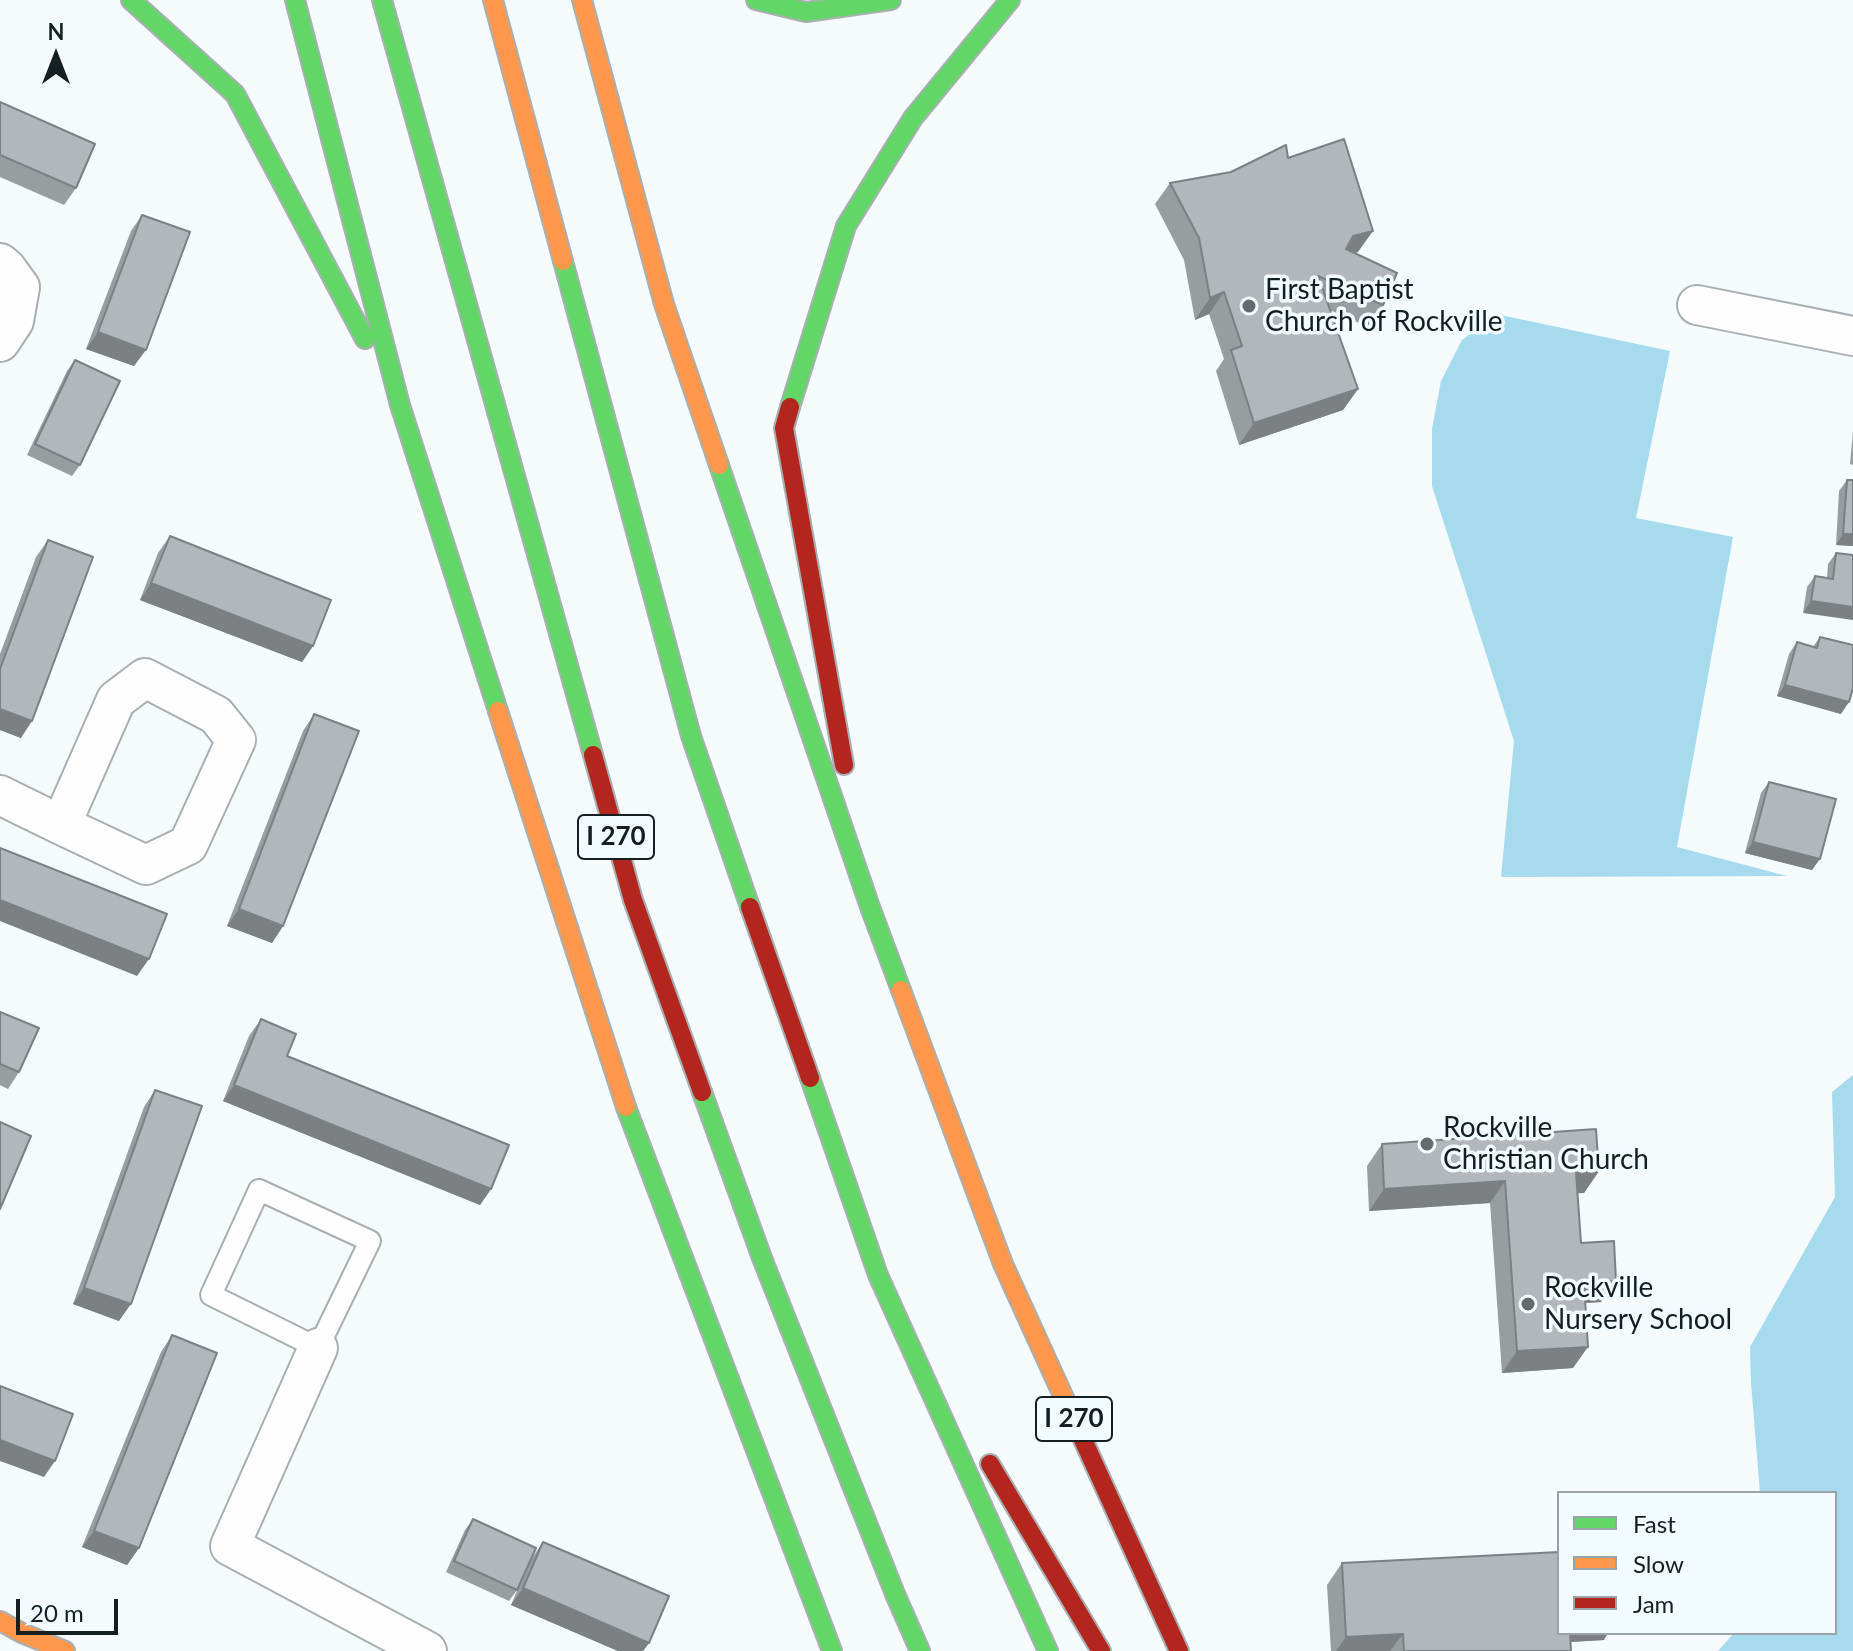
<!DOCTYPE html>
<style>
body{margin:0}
#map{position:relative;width:1853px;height:1651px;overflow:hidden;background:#f5fafc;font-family:Lato,sans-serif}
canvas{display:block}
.legend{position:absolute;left:1557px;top:1491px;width:280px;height:144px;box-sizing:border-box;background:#f2fbff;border:2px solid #9aa3a6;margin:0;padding:10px 14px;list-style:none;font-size:24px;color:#151e21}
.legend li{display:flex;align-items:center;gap:16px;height:40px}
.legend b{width:40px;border:2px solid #9aa3a6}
.north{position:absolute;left:16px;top:16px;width:80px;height:80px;-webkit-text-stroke:6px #f2fbff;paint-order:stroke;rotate:0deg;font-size:22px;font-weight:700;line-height:32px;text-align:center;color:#151e21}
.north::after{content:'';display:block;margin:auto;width:28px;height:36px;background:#151e21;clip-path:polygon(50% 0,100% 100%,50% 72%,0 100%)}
.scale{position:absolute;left:16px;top:1599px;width:102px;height:36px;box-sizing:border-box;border:4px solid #151e21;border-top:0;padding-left:10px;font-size:24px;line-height:28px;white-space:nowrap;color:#151e21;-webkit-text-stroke:6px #f2fbff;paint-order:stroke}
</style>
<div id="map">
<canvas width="1853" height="1651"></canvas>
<ul class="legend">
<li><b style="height:10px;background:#63d668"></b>Fast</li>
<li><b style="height:10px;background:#ff974d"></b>Slow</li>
<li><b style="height:10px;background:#b3261e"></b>Jam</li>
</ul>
<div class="north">N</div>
<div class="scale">20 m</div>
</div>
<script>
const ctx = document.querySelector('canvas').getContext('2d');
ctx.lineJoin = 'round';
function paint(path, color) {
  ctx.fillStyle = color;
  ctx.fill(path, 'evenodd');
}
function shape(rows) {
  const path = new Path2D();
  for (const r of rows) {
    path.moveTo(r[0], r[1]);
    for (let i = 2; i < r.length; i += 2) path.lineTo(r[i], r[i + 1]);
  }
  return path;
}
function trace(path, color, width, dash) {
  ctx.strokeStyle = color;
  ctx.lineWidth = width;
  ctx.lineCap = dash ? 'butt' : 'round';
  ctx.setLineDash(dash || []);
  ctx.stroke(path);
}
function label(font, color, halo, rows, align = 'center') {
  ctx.font = font + ' Lato,sans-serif';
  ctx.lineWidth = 7;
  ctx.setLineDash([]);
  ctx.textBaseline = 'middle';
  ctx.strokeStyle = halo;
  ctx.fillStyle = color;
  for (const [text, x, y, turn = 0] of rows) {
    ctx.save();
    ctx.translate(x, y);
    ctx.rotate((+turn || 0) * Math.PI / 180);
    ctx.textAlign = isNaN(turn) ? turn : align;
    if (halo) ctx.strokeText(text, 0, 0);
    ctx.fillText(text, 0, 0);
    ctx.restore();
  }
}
const forest = shape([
 [1496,314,1670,351,1636,518,1733,537,1677,847,1787,876,1501,877,1514,741,1432,486,1432,429,1441,381,1462,340],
 [1853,1075,1853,1651,1718,1651,1734,1633,1835,1633,1835,1493,1760,1493,1751,1383,1750,1347,1835,1197,1832,1092]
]);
const lane = shape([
 [259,1190,370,1241,318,1348,211,1295,259,1190]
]);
const street = shape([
 [0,263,7,269,20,287,14,321,0,342],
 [1697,305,1853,336],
 [0,795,61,825,146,865,188,845,236,740,216,715,145,678,116,700,61,825],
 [318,1348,230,1546,427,1651]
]);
const fast = shape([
 [131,0,235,94,365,339],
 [295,0,400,405,498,711],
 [382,0,593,755],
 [756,0,806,12,891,0],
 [563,261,691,736,750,907],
 [790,407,846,226,913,118,1010,0],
 [719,465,870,907,901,990],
 [810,1078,878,1275,1048,1651],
 [702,1092,762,1258,895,1594,920,1651],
 [626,1107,832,1651]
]);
const slow = shape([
 [493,0,563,261],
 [582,0,664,304,719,465],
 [498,711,626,1107],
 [901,990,1003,1264,1070,1411],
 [0,1621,22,1633,65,1651]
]);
const jam = shape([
 [790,407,784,428,844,765],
 [593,755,633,900,702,1092],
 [750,907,810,1078],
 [1070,1411,1179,1651],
 [990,1464,1101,1651]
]);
const wall = shape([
 [0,102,76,188,64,205,0,177],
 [1288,158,1358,252,1355,253,1383,305,1368,327,1330,310,1358,389,1343,410,1239,445,1216,371,1224,359,1209,314,1195,320,1184,260,1155,204,1170,183,1231,172],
 [142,215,134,366,86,349,131,231],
 [75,360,80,465,72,476,27,455,67,371],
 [1853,431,1853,465,1850,464],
 [1847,480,1853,546,1836,545,1839,491],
 [170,536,313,646,302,662,140,600,158,553],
 [48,540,21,738,0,730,0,654,36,557],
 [1836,553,1853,555,1803,613,1807,587,1815,576,1827,578,1828,564],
 [1820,637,1841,714,1777,696,1789,654,1797,642,1813,647],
 [314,714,283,926,272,943,227,926,303,731],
 [1769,782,1812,870,1745,853,1761,793],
 [0,1012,19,1072,8,1089,0,1085],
 [261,1019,287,1056,491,1189,480,1205,223,1101,249,1036],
 [155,1090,119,1321,73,1304,144,1107],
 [1382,1144,1599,1171,1584,1193,1578,1193,1581,1243,1616,1281,1601,1302,1586,1303,1573,1368,1502,1373,1490,1203,1369,1211,1367,1166],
 [172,1335,139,1548,127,1565,82,1547,161,1352],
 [473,1519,532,1558,543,1542,649,1643,643,1651,618,1651,511,1605,529,1563,517,1590,509,1601,446,1572,465,1530],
 [1342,1563,1604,1640,1570,1642,1571,1651,1331,1651,1327,1585]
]);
const shadedWall = shape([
 [1373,231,1358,252,1338,258,1353,236],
 [1224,292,1209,314,1195,320,1210,298],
 [98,332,146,350,134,366,86,349],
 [1358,389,1343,410,1239,445,1254,423],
 [1843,534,1853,534,1853,546,1836,545],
 [151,583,313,646,302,662,140,600],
 [1811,601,1853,607,1853,620,1803,613],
 [1785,685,1849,702,1841,714,1777,696],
 [0,709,32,721,21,738,0,730],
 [1753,842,1820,859,1812,870,1745,853],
 [0,900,149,959,137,976,0,921],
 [239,909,283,926,272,943,227,926],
 [234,1085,491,1189,480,1205,223,1101],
 [1599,1171,1584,1193,1561,1194,1576,1173],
 [1505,1181,1490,1203,1369,1211,1384,1189],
 [1616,1281,1601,1302,1569,1304,1584,1283],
 [84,1288,131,1304,119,1321,73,1304],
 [1588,1347,1573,1368,1502,1373,1517,1351],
 [0,1440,55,1461,44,1477,0,1461],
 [94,1531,139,1548,127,1565,82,1547],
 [523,1588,649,1643,643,1651,618,1651,511,1605],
 [1561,1633,1608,1633,1604,1640,1554,1643],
 [1403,1634,1390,1651,1336,1651,1346,1637]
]);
const building = shape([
 [0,102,95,144,76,188,0,155,0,102],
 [1344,139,1373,231,1353,236,1346,249,1397,273,1383,305,1318,276,1358,389,1254,423,1231,350,1242,346,1224,292,1210,298,1199,238,1170,183,1231,172,1286,145,1288,158,1344,139],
 [142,215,190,232,146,350,98,332,142,215],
 [75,360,120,381,80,465,35,444,75,360],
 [1847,480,1853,480,1853,534,1843,534,1847,480],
 [170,536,331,600,313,646,151,583,170,536],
 [48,540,93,557,32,721,0,709,0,669,48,540],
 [1836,553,1853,555,1853,607,1811,601,1815,576,1833,579,1836,553],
 [1820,637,1853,645,1853,688,1849,702,1785,685,1797,642,1817,648,1820,637],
 [314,714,359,731,283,926,239,909,314,714],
 [1769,782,1836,799,1820,859,1753,842,1769,782],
 [0,848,167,914,149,959,0,900,0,848],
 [0,1012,39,1028,19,1072,0,1064,0,1012],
 [261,1019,296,1034,287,1056,509,1145,491,1189,234,1085,261,1019],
 [155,1090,202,1106,131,1304,84,1288,155,1090],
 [0,1122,31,1136,0,1209,0,1122],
 [1596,1129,1599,1171,1576,1173,1581,1243,1614,1241,1616,1281,1584,1283,1588,1347,1517,1351,1505,1181,1384,1189,1382,1144,1596,1129],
 [172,1335,217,1353,139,1548,94,1531,172,1335],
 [0,1386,73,1414,55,1461,0,1440,0,1386],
 [473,1519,536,1548,517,1590,454,1561,473,1519],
 [543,1542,669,1596,649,1643,523,1588,543,1542],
 [1559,1552,1559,1633,1570,1633,1571,1651,1404,1651,1403,1634,1346,1637,1342,1563,1559,1552]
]);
const markers = [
 [1249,306,8,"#636b6e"],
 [1427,1144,8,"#636b6e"],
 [1528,1304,8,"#636b6e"]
];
const shields = [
 [616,837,76],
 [1074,1419,76]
];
const shieldNames = [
 ["I 270",616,837],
 ["I 270",1074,1419]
];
const poiNames = [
 ["First Baptist",1265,290],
 ["Church of Rockville",1265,322],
 ["Rockville",1443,1128],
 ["Christian Church",1443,1160],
 ["Rockville",1544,1288],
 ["Nursery School",1544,1320]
];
paint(forest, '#a5dbec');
trace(lane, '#a8afb1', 24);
trace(street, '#a8afb1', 42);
trace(fast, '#a8afb1', 22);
trace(slow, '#a8afb1', 22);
trace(jam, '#a8afb1', 22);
trace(lane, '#fefeff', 20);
trace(street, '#fefeff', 38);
trace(fast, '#63d668', 18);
trace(slow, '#ff974d', 18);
trace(jam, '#b3261e', 18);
paint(wall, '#989da0');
paint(shadedWall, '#7c8082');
paint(building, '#b1b7ba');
trace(building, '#7c8082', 2);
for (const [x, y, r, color] of markers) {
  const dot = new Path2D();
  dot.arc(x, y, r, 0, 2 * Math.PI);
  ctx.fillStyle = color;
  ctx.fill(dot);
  trace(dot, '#f2fbff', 3);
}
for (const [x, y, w] of shields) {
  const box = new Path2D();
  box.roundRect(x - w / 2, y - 22, w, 44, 6);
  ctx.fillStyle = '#f2fbff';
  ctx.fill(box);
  trace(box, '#151e21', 2);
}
label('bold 26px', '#151e21', null, shieldNames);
label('28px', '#151e21', '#f2fbff', poiNames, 'left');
</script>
